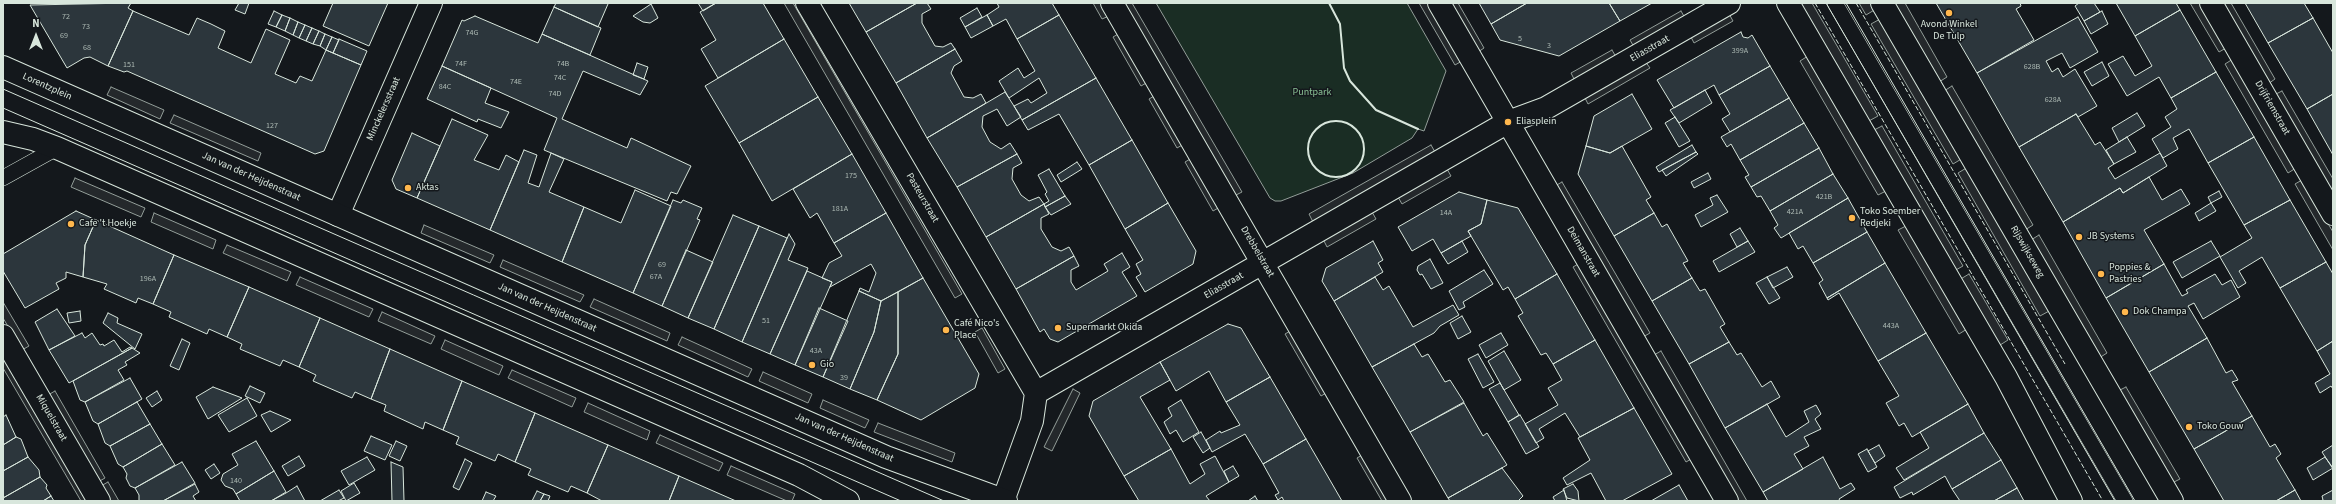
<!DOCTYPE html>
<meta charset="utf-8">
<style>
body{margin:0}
#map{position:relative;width:2336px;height:504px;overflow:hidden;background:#14181c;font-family:"Source Sans 3",sans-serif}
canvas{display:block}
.frame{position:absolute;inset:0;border:4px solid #d8e6dc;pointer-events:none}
.north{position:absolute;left:16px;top:16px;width:40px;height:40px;-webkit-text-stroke:3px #14181c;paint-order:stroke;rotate:0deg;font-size:11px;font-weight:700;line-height:16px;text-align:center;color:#d8e6dc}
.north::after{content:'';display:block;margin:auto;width:14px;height:18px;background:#d8e6dc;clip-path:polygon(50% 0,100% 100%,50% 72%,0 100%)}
</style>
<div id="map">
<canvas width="2336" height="504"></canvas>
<div class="frame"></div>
<div class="north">N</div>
</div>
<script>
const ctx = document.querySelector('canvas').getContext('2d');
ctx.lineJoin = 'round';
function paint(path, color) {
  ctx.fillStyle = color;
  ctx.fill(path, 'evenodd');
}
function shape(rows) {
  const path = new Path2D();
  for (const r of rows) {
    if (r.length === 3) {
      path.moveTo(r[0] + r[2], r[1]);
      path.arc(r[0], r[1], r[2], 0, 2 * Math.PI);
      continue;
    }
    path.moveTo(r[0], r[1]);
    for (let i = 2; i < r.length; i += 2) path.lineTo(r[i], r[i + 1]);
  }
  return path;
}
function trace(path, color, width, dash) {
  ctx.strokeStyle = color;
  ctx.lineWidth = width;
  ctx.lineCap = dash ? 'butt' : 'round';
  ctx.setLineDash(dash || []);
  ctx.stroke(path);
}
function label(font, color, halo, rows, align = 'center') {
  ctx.font = font + ' "Source Sans 3",sans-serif';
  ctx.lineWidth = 3;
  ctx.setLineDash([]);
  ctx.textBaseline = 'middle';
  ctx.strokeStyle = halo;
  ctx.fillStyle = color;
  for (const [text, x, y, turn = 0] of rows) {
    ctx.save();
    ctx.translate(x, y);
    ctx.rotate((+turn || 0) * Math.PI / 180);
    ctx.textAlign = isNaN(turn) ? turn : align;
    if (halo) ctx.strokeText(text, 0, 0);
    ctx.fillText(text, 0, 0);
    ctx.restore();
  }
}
const green = shape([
 [1156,3,1407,3,1446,71,1424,131,1418,129,1412,138,1353,173,1281,201,1275,201,1270,198,1156,3]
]);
const parking = shape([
 [784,3,793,3,962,294,955,298,784,3],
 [1093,3,1102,3,1109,16,1102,19,1093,3],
 [1123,3,1132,3,1242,192,1234,196,1123,3],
 [1419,3,1428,3,1462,61,1455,65,1419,3],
 [1449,3,1458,3,1484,48,1478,52,1449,3],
 [1798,3,1812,3,1878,116,1867,122,1798,3],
 [1859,3,1873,3,1876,9,1866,15,1859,3],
 [1894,3,1905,3,1947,77,1939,82,1894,3],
 [2190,3,2200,3,2226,48,2219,52,2190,3],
 [2221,3,2231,3,2275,79,2268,84,2221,3],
 [1681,11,1685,18,1634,47,1630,40,1681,11],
 [1728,12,1733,21,1694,43,1690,35,1728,12],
 [1882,18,1963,158,1953,164,1871,24,1882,18],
 [1120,33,1148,82,1141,86,1113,37,1120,33],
 [1612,50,1616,57,1575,81,1571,73,1612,50],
 [1808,56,1886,191,1878,195,1800,61,1808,56],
 [2233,59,2296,168,2288,173,2225,64,2233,59],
 [1645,61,1650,68,1588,104,1584,96,1645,61],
 [1952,86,2033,225,2025,230,1944,91,1952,86],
 [111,87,164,110,160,119,107,95,111,87],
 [2282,91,2333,179,2333,197,2274,95,2282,91],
 [1156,95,1184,144,1177,148,1149,99,1156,95],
 [174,115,261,153,258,161,170,123,174,115],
 [1882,126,1963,266,1954,271,1872,131,1882,126],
 [1431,145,1435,152,1313,222,1309,214,1431,145],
 [1192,158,1220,207,1213,211,1185,162,1192,158],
 [1968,167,2051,310,2040,316,1958,173,1968,167],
 [1447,169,1451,176,1402,204,1398,197,1447,169],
 [75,178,145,208,141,217,71,187,75,178],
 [2302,180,2333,232,2333,250,2295,184,2302,180],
 [1562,182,1650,333,1643,337,1555,186,1562,182],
 [1372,212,1376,219,1327,247,1323,239,1372,212],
 [154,213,216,240,213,249,151,222,154,213],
 [424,225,494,255,490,263,421,233,424,225],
 [1906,226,1967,329,1959,334,1898,230,1906,226],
 [2039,235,2107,353,2099,358,2031,240,2039,235],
 [227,245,291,272,287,281,223,253,227,245],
 [503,260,584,295,580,302,500,267,503,260],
 [1580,263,1693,458,1686,462,1573,267,1580,263],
 [1969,274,2008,340,1997,347,1959,280,1969,274],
 [300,277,373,309,369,317,296,285,300,277],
 [594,299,670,333,667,341,590,307,594,299],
 [3,302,29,346,22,350,3,318,3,302],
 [382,312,435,336,431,344,378,321,382,312],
 [982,328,1005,369,998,373,975,332,982,328],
 [1292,330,1328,392,1321,396,1285,334,1292,330],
 [682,337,752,369,748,377,678,345,682,337],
 [445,340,503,366,499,375,441,349,445,340],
 [1661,351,1747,501,1738,501,1654,355,1661,351],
 [3,352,90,501,81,501,3,368,3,352],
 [512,370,576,398,572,407,508,378,512,370],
 [763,372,812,394,808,403,759,381,763,372],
 [2126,387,2180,479,2172,483,2118,391,2126,387],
 [1073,389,1080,393,1052,451,1044,447,1073,389],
 [55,391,105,478,98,482,48,395,55,391],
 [823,400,869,420,865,428,820,408,823,400],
 [588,403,650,431,647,440,584,412,588,403],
 [878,423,955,453,952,462,874,432,878,423],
 [660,435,723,463,719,471,656,443,660,435],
 [1364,454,1391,501,1382,501,1357,458,1364,454],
 [731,466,795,494,792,501,787,501,727,475,731,466],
 [108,482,119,501,109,501,101,486,108,482]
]);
const building = shape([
 [131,3,128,8,133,11,108,66,90,57,84,58,67,68,30,5,131,3],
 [249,3,245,14,235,10,239,3,249,3],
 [333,3,388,3,369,46,323,26,333,3],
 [556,3,607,3,608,4,598,27,554,7,556,3],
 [698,3,716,3,703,11,698,3],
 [716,3,763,3,784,39,718,78,701,49,716,40,700,12,716,3],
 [849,3,917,3,866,32,849,3],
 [917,3,927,3,931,9,922,14,922,23,935,46,943,47,951,43,955,49,896,83,866,32,917,3],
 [997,3,1052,3,1059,15,1017,39,1006,19,993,26,987,15,999,7,997,3],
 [1479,3,1527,3,1491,24,1479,3],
 [1527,3,1609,3,1620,21,1559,56,1500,40,1491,24,1527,3],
 [1609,3,1652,3,1620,21,1609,3],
 [1936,3,2020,3,2021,6,2016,9,2034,40,1977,73,1936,3],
 [2079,3,2094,3,2100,12,2084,21,2075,6,2079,3],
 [2116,3,2176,3,2180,10,2135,36,2116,3],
 [2245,3,2304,3,2313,18,2268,43,2245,3],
 [651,4,658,18,650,23,643,22,633,16,651,4],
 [554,7,601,28,590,55,542,34,554,7],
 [977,8,982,17,965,27,960,18,977,8],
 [2180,10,2216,72,2171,98,2159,77,2127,96,2108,64,2123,56,2135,76,2152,66,2135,36,2180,10],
 [133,11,189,35,197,18,211,24,225,31,218,48,251,63,266,29,290,40,275,74,296,83,300,76,312,81,326,50,361,65,324,151,315,154,127,71,124,72,108,66,133,11],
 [274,11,282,15,276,27,268,24,274,11],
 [2102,11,2108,24,2091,34,2084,21,2102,11],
 [282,15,290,18,285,31,276,27,282,15],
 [987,15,993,26,971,38,965,27,987,15],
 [1059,15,1096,78,1022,120,1014,106,1028,99,1031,103,1047,93,1039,78,1009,98,999,81,1018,68,1024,78,1035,71,1017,39,1059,15],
 [475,16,538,43,542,34,648,81,640,95,583,71,562,119,627,148,631,138,691,166,677,194,671,192,667,201,544,150,557,118,442,66,462,20,464,21,475,16],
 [2078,17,2098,52,2070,68,2062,53,2046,61,2052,72,2058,68,2063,77,2075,69,2097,106,2078,117,2076,114,2019,147,1977,73,2078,17],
 [290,18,298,22,293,35,285,31,290,18],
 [2313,18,2333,53,2333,94,2307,109,2268,43,2313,18],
 [298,22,305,25,299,38,293,35,298,22],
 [305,25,312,28,306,41,299,38,305,25],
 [312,28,319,31,313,44,306,41,312,28],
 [319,31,325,34,320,46,313,44,319,31],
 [1741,32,1743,37,1748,38,1752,35,1770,66,1719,95,1714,85,1674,108,1657,80,1741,32],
 [325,34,332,37,326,50,320,46,325,34],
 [332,37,339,40,333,53,326,50,332,37],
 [339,39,367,51,361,65,333,53,339,39],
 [784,39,818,97,739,143,705,86,784,39],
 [955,49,962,61,954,66,951,73,964,97,973,98,981,94,986,103,927,138,896,83,955,49],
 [2102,62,2109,76,2092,86,2084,72,2102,62],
 [637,63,648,67,644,79,633,75,637,63],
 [442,66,491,88,485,103,509,112,501,128,478,119,477,122,427,99,442,66],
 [1770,66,1789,98,1730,132,1722,119,1730,114,1719,95,1770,66],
 [2216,72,2254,137,2208,163,2189,129,2173,138,2178,149,2163,158,2152,139,2171,127,2165,117,2177,109,2171,98,2216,72],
 [1096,78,1132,140,1089,165,1059,114,1028,130,1022,120,1096,78],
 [1705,90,1712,103,1679,123,1670,110,1705,90],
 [1005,92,1021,117,1007,126,997,109,983,116,982,127,990,142,1001,149,1010,143,1017,154,957,187,927,138,1005,92],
 [1632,94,1652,129,1610,153,1586,146,1594,116,1632,94],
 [2333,94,2333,155,2307,109,2333,94],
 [818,97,852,154,772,201,739,143,818,97],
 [1789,98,1804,123,1740,160,1731,144,1727,147,1721,137,1789,98],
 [2137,113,2145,126,2119,142,2112,128,2137,113],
 [2076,114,2095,145,2100,142,2114,164,2108,168,2115,179,2160,153,2167,166,2123,193,2120,188,2063,222,2019,147,2076,114],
 [1675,117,1690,141,1679,147,1665,123,1675,117],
 [452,119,488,135,474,160,499,170,506,155,519,162,490,230,417,198,452,119],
 [1804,123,1819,148,1751,187,1745,177,1749,175,1740,160,1804,123],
 [412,133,440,146,417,198,396,189,392,180,412,133],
 [2127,137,2136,152,2114,164,2106,150,2127,137],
 [2254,137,2290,200,2244,225,2208,163,2254,137],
 [1132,140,1168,203,1125,229,1089,165,1132,140],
 [1692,145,1696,152,1659,172,1656,167,1692,145],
 [1586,146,1610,153,1622,146,1651,197,1646,200,1654,213,1614,236,1578,174,1586,146],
 [1819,148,1833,174,1770,211,1761,196,1757,197,1751,187,1819,148],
 [524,150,537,155,528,183,539,187,551,153,564,159,549,192,584,207,562,262,490,230,524,150],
 [1696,152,1698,154,1666,176,1662,170,1696,152],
 [852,154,886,213,834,243,817,213,810,218,793,189,852,154],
 [1017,154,1022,163,1013,168,1012,179,1021,195,1029,201,1039,197,1044,204,986,237,957,187,1017,154],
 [1077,162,1082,169,1061,182,1057,175,1077,162],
 [1049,169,1065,196,1045,207,1044,204,1049,201,1045,194,1047,192,1038,175,1049,169],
 [1708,173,1711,179,1694,188,1691,182,1708,173],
 [1833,174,1848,198,1781,238,1774,228,1778,225,1770,211,1833,174],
 [2149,177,2162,200,2181,189,2190,204,2144,230,2164,264,2106,298,2063,222,2120,188,2123,193,2149,177],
 [635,190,671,206,633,293,562,262,584,207,621,223,635,190],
 [2219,191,2222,197,2211,203,2208,197,2219,191],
 [1459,192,1487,200,1481,224,1468,231,1471,236,1441,253,1433,239,1412,251,1398,227,1459,192],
 [1717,195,1728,212,1701,227,1695,215,1713,205,1710,198,1717,195],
 [1065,196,1071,204,1051,215,1045,207,1065,196],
 [1848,198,1867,232,1813,263,1803,246,1798,249,1789,233,1848,198],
 [673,200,681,203,683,200,702,208,697,219,700,220,662,306,633,293,673,200],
 [1487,200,1518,208,1557,274,1515,299,1508,287,1503,290,1468,231,1481,224,1487,200],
 [2290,200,2326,262,2280,288,2262,257,2239,271,2246,283,2238,288,2220,257,2252,238,2244,225,2290,200],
 [1168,203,1196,251,1193,264,1145,292,1136,277,1141,274,1136,264,1143,260,1125,229,1168,203],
 [2211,203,2216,211,2199,221,2195,213,2211,203],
 [1044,204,1049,214,1041,218,1041,229,1052,247,1061,251,1069,247,1074,256,1016,289,986,237,1044,204],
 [76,211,96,220,85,245,83,277,66,272,66,278,56,283,59,289,25,308,3,271,3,254,76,211],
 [886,213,923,278,881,301,859,291,860,288,869,292,876,273,871,264,830,287,832,282,822,278,829,263,842,256,834,243,886,213],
 [1654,213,1662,227,1667,224,1688,261,1683,263,1692,278,1652,301,1614,236,1654,213],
 [733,215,759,226,714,329,688,318,733,215],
 [96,220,174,255,153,304,138,298,136,303,104,289,107,284,83,277,85,245,96,220],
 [759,226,787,238,742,342,714,329,759,226],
 [1740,228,1748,241,1737,247,1730,234,1740,228],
 [1867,232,1885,263,1827,298,1819,283,1823,280,1813,263,1867,232],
 [789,234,795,244,788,260,808,268,770,354,742,342,789,234],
 [1373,241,1383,260,1378,263,1383,272,1334,301,1322,281,1326,268,1373,241],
 [1462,241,1468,252,1448,264,1441,253,1462,241],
 [1748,241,1755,252,1719,272,1713,261,1748,241],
 [2211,241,2220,256,2182,278,2173,262,2211,241],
 [686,250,713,262,688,318,662,306,686,250],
 [1122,253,1130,267,1122,272,1137,296,1058,342,1050,339,1044,329,1040,332,1016,289,1074,256,1079,266,1071,270,1071,282,1076,290,1108,271,1104,264,1122,253],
 [174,255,249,287,227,337,209,329,207,334,169,317,171,312,153,304,174,255],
 [1430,259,1443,283,1431,289,1422,274,1420,275,1417,270,1418,266,1430,259],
 [2326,262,2333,274,2333,341,2317,351,2280,288,2326,262],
 [1885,263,1926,333,1878,361,1839,293,1828,300,1827,298,1885,263],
 [2164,264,2182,296,2188,293,2186,290,2215,274,2222,285,2231,280,2240,297,2203,319,2194,303,2188,306,2207,338,2149,372,2106,298,2164,264],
 [1787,267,1793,277,1773,288,1767,277,1787,267],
 [1484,270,1493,284,1463,302,1465,307,1459,310,1449,291,1484,270],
 [807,271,832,282,795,365,770,354,807,271],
 [1557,274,1595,340,1553,364,1546,353,1541,355,1518,316,1523,313,1515,299,1557,274],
 [1375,277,1383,290,1389,286,1413,327,1453,305,1459,315,1440,326,1434,333,1372,367,1334,301,1375,277],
 [1767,277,1780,298,1769,304,1756,283,1767,277],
 [923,278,979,374,975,388,921,420,877,400,898,354,898,292,923,278],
 [1692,278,1700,291,1705,289,1725,324,1720,327,1729,342,1689,364,1652,301,1692,278],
 [249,287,320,318,299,367,283,360,280,366,240,349,242,344,227,337,249,287],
 [859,291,881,301,874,332,850,389,823,377,859,291],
 [898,292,898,354,877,400,850,389,874,332,881,301,898,292],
 [819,308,848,321,823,377,795,365,819,308],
 [57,309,75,336,49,350,35,322,57,309],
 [80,311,81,321,69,323,67,313,80,311],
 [108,313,118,318,117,323,142,334,135,349,103,323,108,313],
 [1462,316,1471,332,1458,339,1450,323,1462,316],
 [320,318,390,349,371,399,355,392,352,398,313,381,316,375,299,367,320,318],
 [1228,324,1241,328,1270,377,1226,402,1209,371,1176,391,1160,362,1228,324],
 [82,333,85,338,92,333,100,345,103,344,104,346,114,340,122,352,130,347,132,348,69,383,49,350,82,333],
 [1501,333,1508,345,1486,358,1479,345,1501,333],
 [1926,333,1968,404,1912,437,1904,423,1899,426,1886,403,1899,396,1878,361,1926,333],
 [2207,338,2226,373,2232,370,2238,380,2232,382,2252,416,2194,449,2149,372,2207,338],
 [182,339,190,343,179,370,170,366,182,339],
 [1595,340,1634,408,1580,437,1565,413,1539,429,1544,438,1536,443,1525,424,1558,405,1548,388,1562,380,1553,364,1595,340],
 [2333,341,2333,389,2331,386,2320,393,2315,383,2330,374,2317,351,2333,341],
 [1729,342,1737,355,1741,353,1762,387,1771,381,1780,397,1725,428,1689,364,1729,342],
 [1414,344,1422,357,1428,354,1445,382,1450,380,1464,402,1410,432,1372,367,1414,344],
 [132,348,140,353,125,362,127,365,118,370,124,380,85,402,80,400,73,381,132,348],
 [390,349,462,381,443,430,425,422,423,429,384,411,386,405,371,399,390,349],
 [1504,351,1521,380,1504,390,1488,361,1504,351],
 [1478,354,1494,382,1483,388,1468,359,1478,354],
 [1160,362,1170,380,1140,397,1171,449,1124,476,1089,416,1093,401,1160,362],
 [1270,377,1306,439,1263,464,1245,434,1212,452,1206,440,1220,431,1221,433,1240,425,1226,402,1270,377],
 [130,378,142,399,98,424,93,421,85,402,130,378],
 [462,381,535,413,515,462,498,454,495,461,456,444,459,437,443,430,462,381],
 [1500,383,1519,415,1508,422,1489,389,1500,383],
 [250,386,265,393,260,403,245,396,250,386],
 [213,387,242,398,208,419,196,397,213,387],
 [157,391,162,400,152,407,146,398,157,391],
 [247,398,257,416,229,432,218,415,247,398],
 [1181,400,1199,432,1183,442,1176,430,1170,434,1164,422,1172,416,1168,408,1181,400],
 [137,402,150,424,110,446,105,443,98,424,137,402],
 [1464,403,1483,436,1487,433,1507,465,1448,498,1410,432,1464,403],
 [1767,404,1786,437,1809,422,1804,411,1816,405,1821,414,1815,419,1821,429,1804,437,1809,446,1794,454,1803,469,1763,492,1725,428,1767,404],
 [1968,404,1984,433,1904,480,1896,468,1929,448,1920,432,1968,404],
 [1634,408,1672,474,1622,501,1606,501,1591,473,1567,485,1563,478,1590,460,1578,438,1634,408],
 [270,411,291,420,271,432,261,415,270,411],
 [535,413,608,445,587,493,571,486,568,492,528,475,531,469,515,462,535,413],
 [6,415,16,437,3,445,3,417,6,415],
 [1520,415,1539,447,1526,454,1508,422,1520,415],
 [2252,416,2270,447,2275,444,2281,454,2276,458,2295,490,2276,501,2224,501,2194,449,2252,416],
 [150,424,162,444,123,467,118,464,110,446,150,424],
 [1201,432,1210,448,1203,453,1193,437,1201,432],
 [1984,433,2001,460,1952,489,1945,476,1913,495,1912,492,1900,498,1894,487,1984,433],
 [371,436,392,445,385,460,364,451,371,436],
 [16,437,21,439,28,457,3,471,3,445,16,437],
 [1306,439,1327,475,1342,501,1284,501,1282,497,1278,500,1275,495,1279,493,1263,464,1306,439],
 [256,441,274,471,236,494,233,489,225,486,221,480,223,474,238,465,232,454,256,441],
 [396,441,407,446,400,461,389,456,396,441],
 [162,444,175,465,135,488,130,486,126,478,127,474,123,467,162,444],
 [608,445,679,476,669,501,602,501,587,493,608,445],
 [1879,445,1885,456,1875,463,1868,451,1879,445],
 [2333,445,2333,469,2322,452,2333,445],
 [1171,449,1190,484,1205,474,1200,464,1215,456,1229,482,1206,496,1210,501,1139,501,1124,476,1171,449],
 [1867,449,1877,467,1868,472,1858,454,1867,449],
 [299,456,305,466,288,476,282,466,299,456],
 [28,457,39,470,40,477,3,498,3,471,28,457],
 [367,457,375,470,349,485,341,471,367,457],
 [1823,457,1840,489,1851,483,1855,489,1839,499,1840,501,1768,501,1763,492,1823,457],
 [2325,457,2333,468,2313,480,2307,468,2325,457],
 [465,459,472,463,459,490,453,487,465,459],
 [2001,460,2017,488,1994,501,1960,501,1952,489,2001,460],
 [182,462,195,483,163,501,139,501,139,495,135,488,182,462],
 [391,462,403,467,404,501,392,501,391,462],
 [214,464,220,473,211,479,205,470,214,464],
 [1233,466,1239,476,1229,482,1224,471,1233,466],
 [1502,468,1523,496,1518,501,1450,501,1448,498,1502,468],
 [274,471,286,492,271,501,240,501,236,494,274,471],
 [679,476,736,501,669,501,679,476],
 [40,477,47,485,46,488,51,496,43,501,3,501,3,498,40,477],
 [354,483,360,493,346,501,341,491,354,483],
 [195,484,199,492,193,496,196,501,163,501,195,484],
 [1573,484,1578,491,1579,501,1567,498,1563,489,1573,484],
 [1679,485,1688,501,1651,501,1679,485],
 [297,486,305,501,271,501,286,493,297,486],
 [2017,488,2024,501,1994,501,2017,488],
 [339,490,344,498,338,501,320,501,339,490],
 [1564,490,1567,501,1555,501,1553,497,1564,490],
 [2295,490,2301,501,2276,501,2295,490],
 [2333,490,2333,501,2321,501,2323,500,2322,496,2333,490],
 [537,491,544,494,540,501,532,501,537,491],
 [486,492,496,496,493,501,482,501,486,492],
 [544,494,550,496,548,501,540,501,544,494],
 [51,496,54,501,43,501,51,496],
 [1255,496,1258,501,1248,501,1255,496]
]);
const lane = shape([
 [1835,3,2125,501],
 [3,178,57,148]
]);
const street = shape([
 [807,3,1036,393],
 [1112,3,1400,501],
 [1439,3,1727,501],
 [2211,3,2333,214],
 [338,215,431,3],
 [3,336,99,501],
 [1036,393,1508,122,1546,108,1729,3],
 [1003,501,1032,421,1036,393]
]);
const secondary = shape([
 [1788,3,2006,377,2071,501],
 [1882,3,2172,501],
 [3,67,886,457,1006,501],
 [3,132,33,139,57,148,799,475,848,501]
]);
const tram = shape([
 [1826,3,2115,501],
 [1846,3,2135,501],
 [3,89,944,501],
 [3,108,901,501]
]);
const fence = shape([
 [1815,3,2103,501],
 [1856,3,2065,364]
]);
const wall = shape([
 [1329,3,1340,24,1344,68,1350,81,1376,110,1418,129],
 [1336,149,28]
]);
const markers = [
 [1949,13,4,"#ffb74d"],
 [1508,122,4,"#ffb74d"],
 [408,188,4,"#ffb74d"],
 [1852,218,4,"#ffb74d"],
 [71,224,4,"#ffb74d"],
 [2079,237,4,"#ffb74d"],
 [2101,274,4,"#ffb74d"],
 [2125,312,4,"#ffb74d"],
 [1058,328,4,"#ffb74d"],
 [946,330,4,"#ffb74d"],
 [812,365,4,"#ffb74d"],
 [2189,427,4,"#ffb74d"]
];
const numberNames = [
 ["72",66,17],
 ["73",86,27],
 ["74G",472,33],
 ["69",64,36],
 ["5",1520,39],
 ["3",1549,46],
 ["68",87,48],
 ["399A",1740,51],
 ["74F",461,64],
 ["74B",563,64],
 ["151",129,65],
 ["628B",2032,67],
 ["74C",560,78],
 ["74E",516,82],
 ["84C",445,87],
 ["74D",555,94],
 ["628A",2053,100],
 ["127",272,126],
 ["175",851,176],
 ["421B",1824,197],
 ["181A",840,209],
 ["421A",1795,212],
 ["14A",1446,213],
 ["69",662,265],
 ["67A",656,277],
 ["196A",148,279],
 ["51",766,321],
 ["443A",1891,326],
 ["43A",816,351],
 ["39",844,378],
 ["140",236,481]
];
const poiNames = [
 ["Avond Winkel",1949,25,"center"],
 ["De Tulp",1949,37,"center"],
 ["Eliasplein",1516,122],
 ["Aktas",416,188],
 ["Toko Soember",1860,212],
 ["Redjeki",1860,224],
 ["Cafe 't Hoekje",79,224],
 ["JB Systems",2087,237],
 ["Poppies &",2109,268],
 ["Pastries",2109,280],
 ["Dok Champa",2133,312],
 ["Café Nico's",954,324],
 ["Place",954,336],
 ["Supermarkt Okida",1066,328],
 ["Gio",820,365],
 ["Toko Gouw",2197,427]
];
const streetNames = [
 ["Eliasstraat",1650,49,-30],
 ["Lorentzplein",47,87,24],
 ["Drijfriemstraat",2272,108,60],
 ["Minckelersstraat",384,109,-66],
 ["Jan van der Heijdenstraat",251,177,24],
 ["Pasteurstraat",922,198,60],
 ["Drebbelstraat",1257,252,60],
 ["Deimanstraat",1583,252,60],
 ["Rijswijkseweg",2027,252,60],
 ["Eliasstraat",1224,286,-30],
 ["Jan van der Heijdenstraat",547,308,24],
 ["Miquelstraat",51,418,60],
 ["Jan van der Heijdenstraat",844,438,24]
];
const parkNames = [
 ["Puntpark",1312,93]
];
paint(green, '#1a2d24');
trace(green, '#939e99', 1);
paint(parking, '#24282b');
trace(parking, '#939e99', 1);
paint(building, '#2c363c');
trace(building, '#d8e6dc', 1);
trace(lane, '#d8e6dc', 16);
trace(street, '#d8e6dc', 24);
trace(secondary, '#d8e6dc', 24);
trace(lane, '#14181c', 15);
trace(street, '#14181c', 22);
trace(secondary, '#14181c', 22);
trace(tram, '#d8e6dc', 1);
trace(fence, '#d8e6dc', 1, [5, 2]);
trace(wall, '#d8e6dc', 2);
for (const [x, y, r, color] of markers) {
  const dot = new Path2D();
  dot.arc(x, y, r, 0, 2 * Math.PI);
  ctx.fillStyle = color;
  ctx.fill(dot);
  trace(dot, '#14181c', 1.5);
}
label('8px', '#adbab4', null, numberNames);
label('10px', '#d8e6dc', '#14181c', poiNames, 'left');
label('10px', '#d8e6dc', '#14181c', streetNames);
label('10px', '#8ac095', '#14181c', parkNames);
</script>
